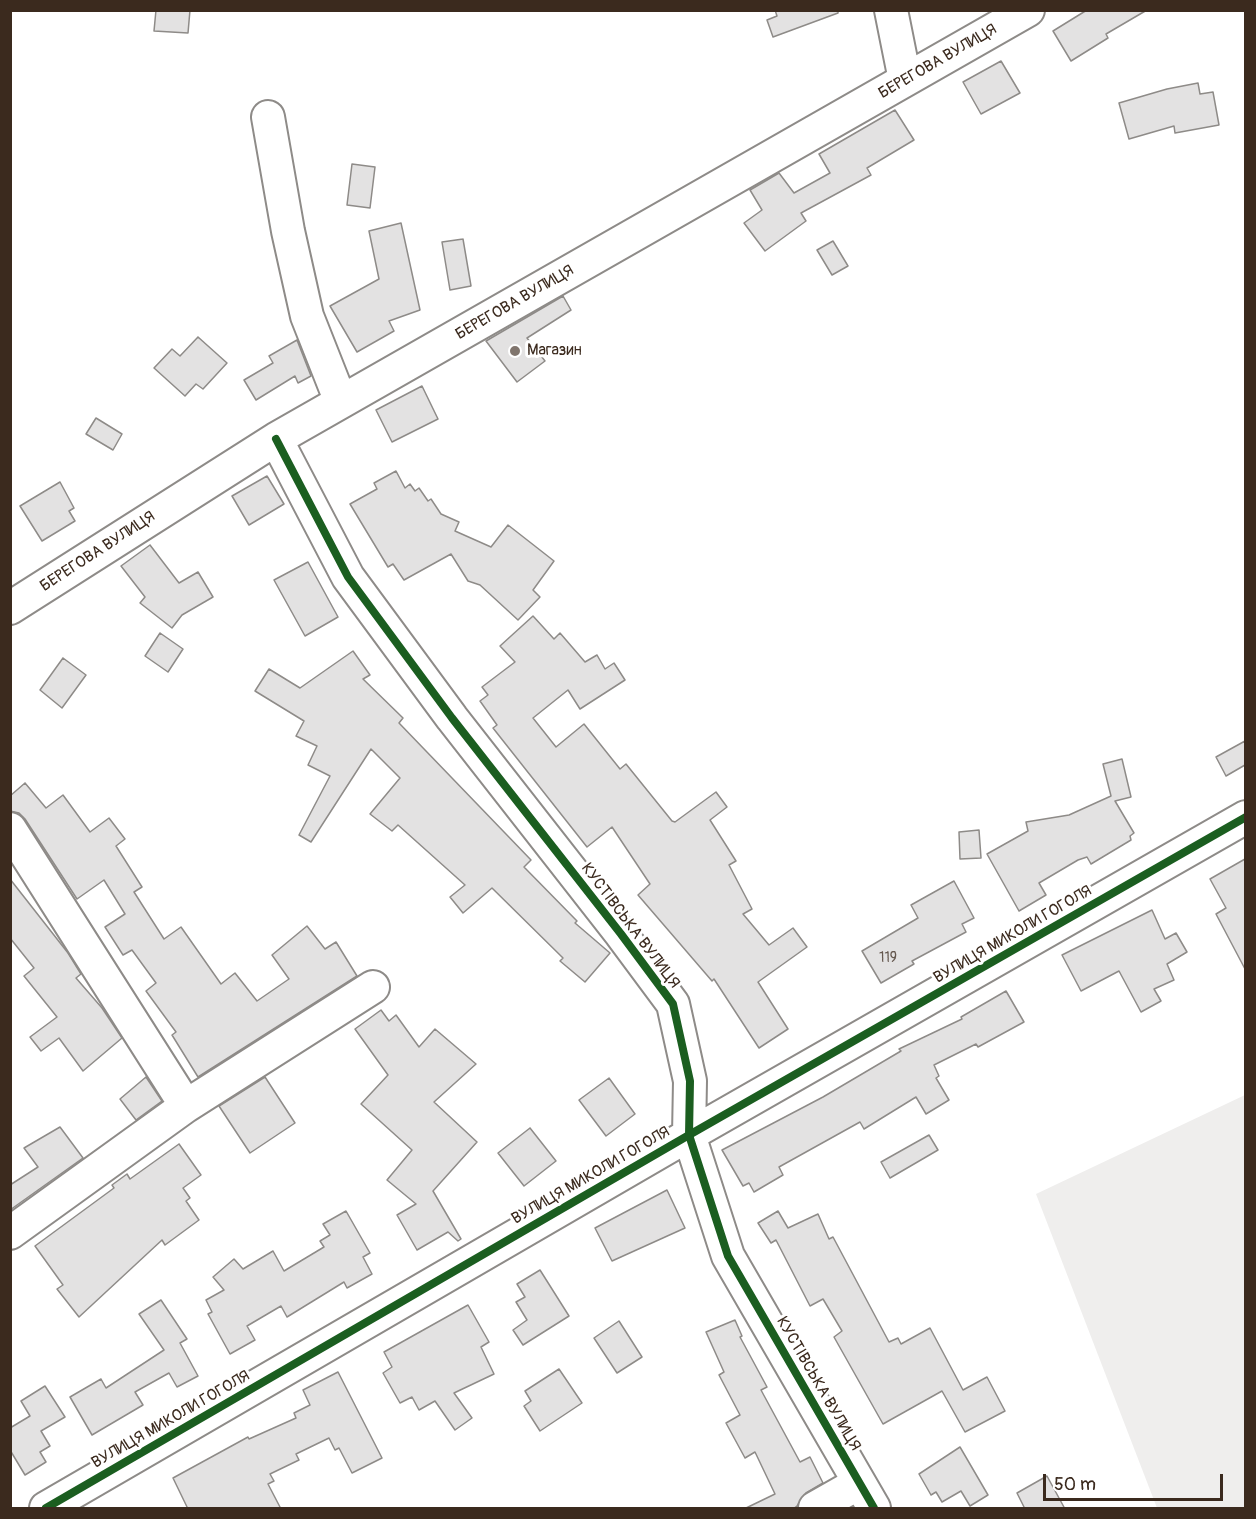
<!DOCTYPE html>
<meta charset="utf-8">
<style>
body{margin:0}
#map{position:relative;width:1256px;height:1519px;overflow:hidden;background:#fff;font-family:Pangolin,sans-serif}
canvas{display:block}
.frame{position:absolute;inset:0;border:12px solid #3b2a1e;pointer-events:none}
.scale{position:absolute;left:1043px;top:1474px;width:180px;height:27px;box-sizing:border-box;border:3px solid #3b2a1e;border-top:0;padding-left:8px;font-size:18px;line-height:21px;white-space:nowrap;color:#3b2a1e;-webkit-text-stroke:4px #fff;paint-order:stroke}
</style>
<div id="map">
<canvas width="1256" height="1519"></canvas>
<div class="frame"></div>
<div class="scale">50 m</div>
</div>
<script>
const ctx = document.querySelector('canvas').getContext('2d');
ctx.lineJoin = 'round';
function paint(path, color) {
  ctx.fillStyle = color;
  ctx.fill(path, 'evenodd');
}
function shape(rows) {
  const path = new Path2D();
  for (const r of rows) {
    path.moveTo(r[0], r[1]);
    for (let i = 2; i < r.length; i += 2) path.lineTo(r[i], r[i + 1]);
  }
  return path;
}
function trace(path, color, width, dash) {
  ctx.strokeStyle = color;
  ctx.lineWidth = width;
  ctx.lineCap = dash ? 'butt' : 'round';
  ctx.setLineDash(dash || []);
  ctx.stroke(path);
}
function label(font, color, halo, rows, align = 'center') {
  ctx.font = font + ' Pangolin,sans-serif';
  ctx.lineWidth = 6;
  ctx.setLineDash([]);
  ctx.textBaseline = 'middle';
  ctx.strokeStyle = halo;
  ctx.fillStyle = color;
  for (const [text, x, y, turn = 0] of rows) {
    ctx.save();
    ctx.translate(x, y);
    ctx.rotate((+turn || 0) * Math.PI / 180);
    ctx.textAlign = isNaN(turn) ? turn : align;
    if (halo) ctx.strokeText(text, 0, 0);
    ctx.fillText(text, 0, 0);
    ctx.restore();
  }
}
const built = shape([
 [1245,1095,1245,1508,1157,1508,1036,1194]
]);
const building = shape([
 [156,10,190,10,188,33,154,31,156,10],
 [775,10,838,10,838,13,773,37,767,20,777,16,775,10],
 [1087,10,1147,10,1106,34,1108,38,1071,61,1053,31,1087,10],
 [1001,61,1020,93,981,114,963,82,1001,61],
 [1198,83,1200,94,1213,92,1219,125,1175,133,1174,126,1129,139,1119,103,1167,89,1198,83],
 [895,110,914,140,867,168,871,175,801,213,806,221,765,251,744,223,762,210,750,190,779,173,794,193,830,173,819,154,895,110],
 [352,164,375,167,370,208,347,205,352,164],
 [401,223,420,310,389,321,394,331,357,352,330,306,379,279,369,231,401,223],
 [463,239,471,286,450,290,442,242,463,239],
 [833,241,848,266,832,275,817,250,833,241],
 [563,296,571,310,527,338,545,361,517,382,486,341,563,296],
 [198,337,227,363,203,389,196,384,185,396,154,368,172,349,180,356,198,337],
 [297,340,311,376,298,383,295,376,256,400,244,380,273,363,269,356,297,340],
 [422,386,438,419,392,442,376,410,422,386],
 [96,418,122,434,113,450,86,434,96,418],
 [396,471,405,488,410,484,415,491,419,488,428,501,431,499,441,514,459,522,455,531,491,547,508,525,554,561,533,590,540,597,518,620,480,585,468,581,451,554,404,580,393,564,388,567,350,504,377,489,374,483,396,471],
 [267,476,284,504,249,525,232,496,267,476],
 [60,482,74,508,69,511,75,521,42,541,20,506,60,482],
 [150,545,179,583,198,572,213,597,182,615,172,628,140,603,145,597,121,566,150,545],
 [308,562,338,617,305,636,274,580,308,562],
 [533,616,554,639,560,633,585,662,597,655,605,669,614,663,625,680,580,709,568,690,533,718,556,747,584,724,620,769,626,764,672,821,675,822,716,792,727,807,710,820,736,861,729,865,752,909,743,914,769,945,793,928,807,947,758,982,788,1029,759,1048,714,979,712,981,638,895,650,884,612,827,587,847,493,728,497,725,480,701,488,695,482,687,515,662,500,646,533,616],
 [160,633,183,649,168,672,145,656,160,633],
 [353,651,370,675,363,679,403,718,399,723,531,860,524,867,577,921,575,923,610,953,585,982,560,961,563,958,492,888,463,913,450,897,465,885,398,825,392,831,370,814,400,778,371,749,311,842,299,835,330,776,308,765,317,746,296,736,304,721,255,691,269,669,300,688,353,651],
 [63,658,86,675,62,708,40,690,63,658],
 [1245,741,1245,765,1226,776,1216,757,1245,741],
 [1122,759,1131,797,1115,801,1134,833,1130,836,1131,840,1091,864,1087,857,1078,860,1039,883,1046,895,1019,911,987,854,1028,831,1026,822,1069,815,1111,796,1103,764,1122,759],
 [25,783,46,808,63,795,90,832,109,818,125,839,116,846,142,887,134,892,164,939,181,927,221,984,235,973,257,1001,289,979,272,955,307,926,325,949,336,942,357,976,198,1077,172,1035,176,1032,146,991,156,983,132,950,123,955,105,927,125,914,104,880,77,899,25,819,19,813,10,811,10,796,25,783],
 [979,830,981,858,960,859,959,832,979,830],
 [1245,859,1245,969,1216,914,1226,908,1210,879,1245,859],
 [10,879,68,953,81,974,76,978,102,1008,122,1038,83,1071,59,1038,41,1051,30,1037,57,1017,24,976,34,968,10,938,10,879],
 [954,881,974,918,962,924,966,932,912,961,914,964,881,983,862,951,918,918,911,905,954,881],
 [1152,910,1165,939,1176,933,1187,952,1167,964,1174,980,1154,989,1161,1001,1141,1012,1119,971,1081,991,1062,955,1152,910],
 [1006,991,1024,1022,978,1047,976,1044,934,1065,939,1076,936,1078,949,1100,926,1114,916,1097,864,1129,860,1122,779,1167,783,1175,754,1192,749,1183,743,1186,722,1150,823,1097,901,1051,899,1049,962,1019,961,1017,1006,991],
 [381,1010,389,1021,396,1015,419,1047,435,1029,476,1064,434,1102,477,1142,433,1191,461,1239,458,1241,448,1232,417,1250,397,1215,416,1204,387,1180,412,1150,361,1104,388,1075,355,1029,381,1010],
 [146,1077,162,1101,136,1120,120,1099,146,1077],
 [265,1077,295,1123,250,1153,219,1106,265,1077],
 [609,1078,635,1114,606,1136,579,1100,609,1078],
 [60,1127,83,1158,10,1210,10,1185,38,1167,24,1148,60,1127],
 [530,1128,556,1161,524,1186,498,1153,530,1128],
 [929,1135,938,1150,890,1178,881,1162,929,1135],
 [179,1144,201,1175,183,1188,190,1198,186,1201,199,1220,165,1245,162,1240,79,1317,57,1289,63,1285,35,1246,114,1188,112,1185,127,1174,130,1179,179,1144],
 [667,1190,685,1228,612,1261,595,1228,667,1190],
 [346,1211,370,1253,363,1257,372,1274,347,1288,344,1282,287,1317,281,1306,247,1326,255,1340,230,1354,208,1314,212,1312,206,1300,224,1290,213,1277,234,1259,243,1269,273,1251,284,1271,324,1247,320,1241,330,1235,323,1224,346,1211],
 [778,1211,788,1228,818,1214,829,1239,833,1237,889,1342,898,1338,901,1344,930,1328,963,1390,987,1377,1005,1411,965,1432,942,1391,883,1424,834,1337,842,1331,823,1299,810,1306,776,1240,771,1243,758,1223,778,1211],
 [540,1270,569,1316,523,1345,513,1330,527,1320,516,1302,525,1297,517,1284,540,1270],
 [161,1300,187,1339,180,1343,198,1376,177,1387,169,1373,135,1392,143,1405,92,1435,70,1397,101,1379,106,1388,164,1350,139,1314,161,1300],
 [468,1305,489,1342,481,1347,494,1374,454,1393,472,1418,455,1430,435,1401,419,1410,412,1397,400,1403,383,1373,392,1367,384,1352,468,1305],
 [735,1320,742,1336,740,1337,767,1387,761,1390,800,1462,810,1457,823,1483,806,1493,797,1506,793,1509,744,1509,775,1494,755,1452,745,1458,726,1423,740,1415,719,1375,724,1372,706,1332,735,1320],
 [619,1321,642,1357,617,1373,594,1338,619,1321],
 [559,1369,582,1403,540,1431,524,1406,531,1401,525,1391,559,1369],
 [338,1372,382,1458,352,1473,339,1448,335,1450,329,1438,296,1454,299,1460,270,1474,274,1481,268,1484,281,1509,188,1509,173,1478,248,1437,249,1439,296,1418,294,1413,310,1405,303,1390,338,1372],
 [45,1386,65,1417,41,1431,50,1446,40,1452,46,1462,25,1475,10,1450,10,1428,30,1416,21,1401,45,1386],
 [960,1447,988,1495,970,1506,961,1491,942,1502,936,1492,931,1495,919,1474,960,1447],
 [1047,1476,1065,1509,1025,1509,1017,1493,1047,1476]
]);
const minor = shape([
 [891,10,905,80],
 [268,117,288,231,307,316,341,402],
 [276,439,348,577,452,718,621,934,673,1004,690,1081,689,1135,728,1256,874,1508],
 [10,608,276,439,1028,10],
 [10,829,186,1106,10,1233],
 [186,1106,373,987],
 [46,1508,689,1135,1246,817],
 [815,1508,859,1483]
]);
const cycleway = shape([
 [276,439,348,577,452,718,621,934,673,1004,690,1081,689,1135,728,1256,874,1508],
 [46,1508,689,1135,1246,817]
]);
const markers = [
 [515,351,6,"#80756d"]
];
const numberNames = [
 ["119",888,958]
];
const streetNames = [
 ["БЕРЕГОВА ВУЛИЦЯ",938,62,-30],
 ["БЕРЕГОВА ВУЛИЦЯ",515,303,-30],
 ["БЕРЕГОВА ВУЛИЦЯ",98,552,-33],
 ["КУСТІВСЬКА ВУЛИЦЯ",630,926,53],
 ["ВУЛИЦЯ МИКОЛИ ГОГОЛЯ",1013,935,-30],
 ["ВУЛИЦЯ МИКОЛИ ГОГОЛЯ",591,1176,-30],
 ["КУСТІВСЬКА ВУЛИЦЯ",818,1384,60],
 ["ВУЛИЦЯ МИКОЛИ ГОГОЛЯ",171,1420,-30]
];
const poiNames = [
 ["Магазин",527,351]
];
paint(built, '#efeeed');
paint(building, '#e3e2e2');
trace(building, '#8e8b88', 1.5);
trace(minor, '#8e8b88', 36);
trace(minor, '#fff', 32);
trace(cycleway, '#1b5e20', 8);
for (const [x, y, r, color] of markers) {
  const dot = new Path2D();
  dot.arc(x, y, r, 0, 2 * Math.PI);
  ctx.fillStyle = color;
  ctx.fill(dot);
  trace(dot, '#fff', 2);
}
label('14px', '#65584f', null, numberNames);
label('16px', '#3b2a1e', '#fff', streetNames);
label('16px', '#3b2a1e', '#fff', poiNames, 'left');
</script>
